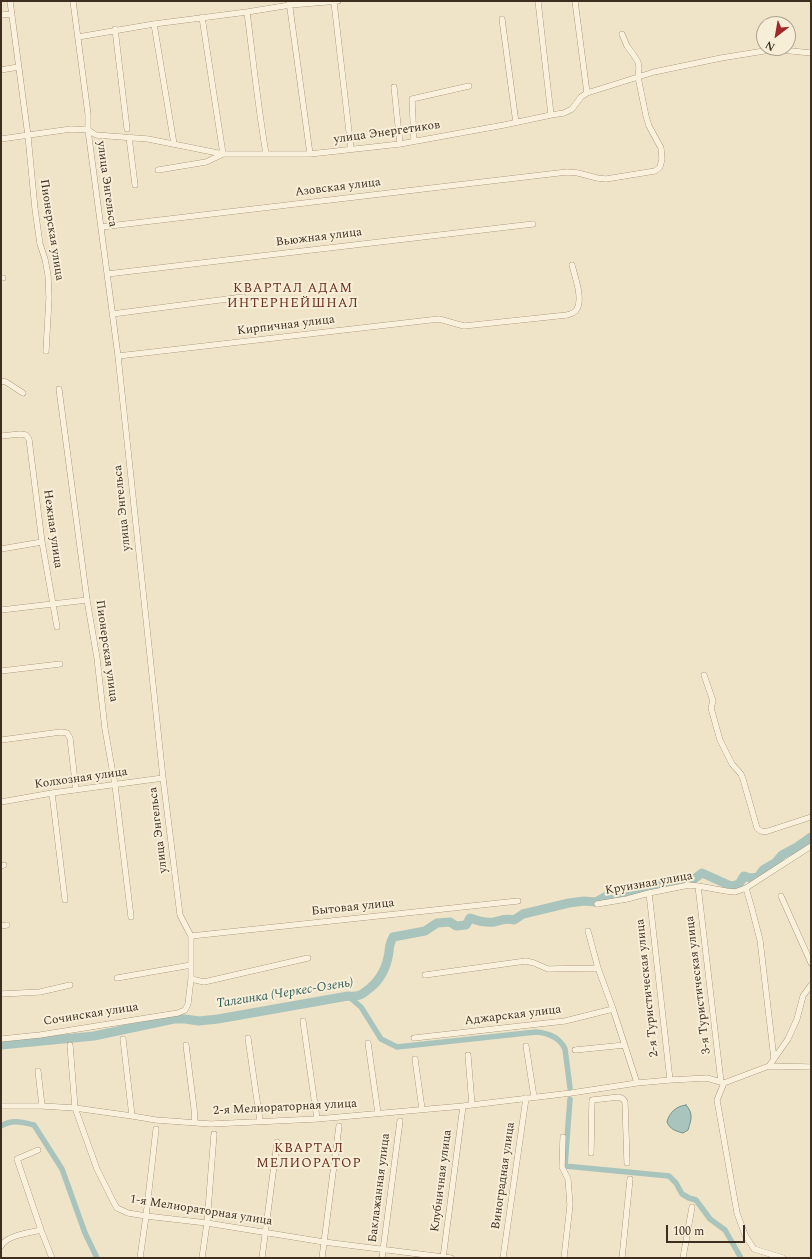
<!DOCTYPE html>
<meta charset="utf-8">
<style>
body{margin:0}
#map{position:relative;width:812px;height:1259px;overflow:hidden;background:#f0e4c8;font-family:Spectral,serif}
canvas{display:block}
.frame{position:absolute;inset:0;border:2px solid #3d2e20;pointer-events:none}
.north{position:absolute;left:756px;top:16px;width:40px;height:40px;box-sizing:border-box;background:#f7eed8;border:1px solid #ada18e;border-radius:50%;rotate:211deg;font-size:11px;font-weight:700;line-height:16px;text-align:center;color:#3d2e20}
.north::after{content:'';display:block;margin:auto;width:14px;height:18px;background:#9e2a2b;clip-path:polygon(50% 0,100% 100%,50% 72%,0 100%)}
.scale{position:absolute;left:666px;top:1225px;width:79px;height:18px;box-sizing:border-box;border:2px solid #3d2e20;border-top:0;padding-left:5px;font-size:12px;line-height:14px;white-space:nowrap;color:#3d2e20;-webkit-text-stroke:3px #f7eed8;paint-order:stroke}
</style>
<div id="map">
<canvas width="812" height="1259"></canvas>
<div class="frame"></div>
<div class="north">N</div>
<div class="scale">100 m</div>
</div>
<script>
const g = document.querySelector('canvas').getContext('2d');
g.lineJoin = 'round';
function fillPath(path, color) {
  g.fillStyle = color;
  g.fill(path, 'evenodd');
}
function strokePath(path, color, width, dash) {
  g.strokeStyle = color;
  g.lineWidth = width;
  g.lineCap = dash ? 'butt' : 'round';
  g.setLineDash(dash || []);
  g.stroke(path);
}
function write(font, color, halo, rows, align = 'center') {
  g.font = font + ' Spectral,serif';
  g.lineWidth = 4;
  g.setLineDash([]);
  g.textBaseline = 'middle';
  g.strokeStyle = halo;
  g.fillStyle = color;
  for (const [text, x, y, turn = 0] of rows) {
    g.save();
    g.translate(x, y);
    g.rotate((+turn || 0) * Math.PI / 180);
    g.textAlign = isNaN(turn) ? turn : align;
    if (halo) g.strokeText(text, 0, 0);
    g.fillText(text, 0, 0);
    g.restore();
  }
}
const water = new Path2D(`
 M686 1105C694 1114 691 1120 688 1130L683 1133C675 1131 670 1129 667 1122 669 1113 676 1106 686 1105Z`);
fillPath(water, '#a9c4bc');
strokePath(water, '#6f938a', 1);
strokePath(new Path2D(`
 M348 996 361 1007 381 1039 397 1047 536 1032C548 1033 560 1038 565 1049L570 1088
 M570 1099 565 1166 669 1176 676 1183 682 1194 689 1198 696 1200 710 1219 725 1230 741 1258
 M1 1126C12 1119 22 1122 34 1125L62 1169 85 1233 97 1258`), '#a9c4bc', 5.5);
strokePath(new Path2D(`
 M1 1045 94 1036 174 1019H185L199 1021 218 1019 348 996C360 997 361 995 370 988 381 979 387 966 389 952 389 946 390 943 393 937L425 931 437 923 450 922 456 926 466 925 470 918C478 921 486 923 494 922 503 920 505 918 514 920L523 914 569 903 584 901 596 902 606 896H625L634 892 643 891 654 885 684 878 694 879 702 873 731 886 739 884 744 876 750 878 758 877 763 870 775 863 782 855 797 847 811 837`), '#a9c4bc', 9);
const minor = new Path2D(`
 M10 1 28 136 35 209 40 244 45 259 48 275 49 298 46 351
 M289 1 310 154
 M538 1 551 115
 M575 1 587 93
 M334 2 351 149
 M247 12C253 59 258 107 266 154
 M1 15 12 14
 M502 19 516 123
 M154 24 174 144
 M115 29 127 129
 M78 37 154 24 247 12 290 5 338 1
 M1 70 18 67
 M394 87 400 144
 M129 137 135 185
 M1 139 71 129 88 130 96 135 148 139 223 154H310L400 144 504 125 551 115 564 113 572 109 581 97 587 93 654 72 721 58 764 51 782 50 811 53
 M414 141 412 99 469 86
 M158 170 206 162 223 154 202 17
 M101 227 567 172 578 173 597 178 606 179 655 171 660 167 662 159 661 148 649 126 646 116 638 77 639 68 638 62 633 54 627 46 622 34
 M107 274 533 224
 M1 278H3
 M112 314 243 297
 M118 356 439 319 464 326 567 315C571 314 575 313 577 309 583 298 575 277 572 265
 M1 381 6 382 23 393
 M59 389 87 600 97 658 105 729 115 785 131 917
 M1 436 20 434 26 435 29 439 42 542 57 627
 M1 549 42 542
 M1 610 87 600
 M1 671 60 664
 M704 675 713 701 711 708 720 740 732 764 741 774 743 779 757 828C761 832 763 832 768 831L811 817
 M1 740 61 732 67 733 70 738 76 790
 M52 793 65 900
 M1 802 52 793 163 778
 M1 866 4 865
 M698 886 721 1082
 M746 888 752 909 760 940 774 1059
 M649 893 670 1080
 M781 896 811 963
 M597 904 627 899 649 893 689 885 698 886 726 891 735 892 746 888 811 846
 M1 926 7 925
 M588 931 598 968 613 1009 637 1083
 M191 936 518 901
 M425 975 526 961 534 963 548 969 598 968
 M117 978 191 965
 M191 979 204 982 308 958
 M1 994 40 992 70 985
 M303 1021 317 1119
 M248 1038 260 1121
 M414 1038 565 1021 613 1009
 M1 1039 40 1035 178 1013 185 1010 188 1004 191 979V936L180 915 163 778 118 356 88 130V114L73 1
 M123 1039 132 1116
 M368 1043 378 1113
 M70 1045 75 1108 97 1169 114 1203 117 1208 128 1213 146 1216 207 1223 324 1242 451 1258
 M186 1045 194 1108 195 1123
 M526 1046 534 1097
 M575 1050 625 1045
 M468 1055 472 1105
 M415 1059 422 1109
 M769 1066 811 1067
 M38 1071 42 1106
 M724 1083 717 1100 737 1213 745 1235 754 1249 783 1258
 M1 1106H42L75 1108 132 1116 156 1120 211 1124 317 1119 463 1106 571 1093 637 1083 670 1080 707 1078 724 1083 769 1066 788 1039 797 1019 803 996 811 985
 M563 1137 562 1167 568 1179 570 1205 564 1258
 M38 1150 17 1159 41 1230 52 1258
 M591 1153 592 1100 619 1097 623 1099 625 1102 627 1163
 M1 1246C7 1235 29 1233 41 1230
 M140 1258 146 1216 156 1129
 M202 1258 207 1223 214 1134
 M262 1258 277 1142
 M322 1258 339 1126
 M382 1258 400 1121
 M443 1258 463 1106
 M503 1258 526 1098
 M622 1258 630 1179
 M683 1258 692 1207`);
strokePath(minor, '#8d765c', 6);
strokePath(minor, '#faf1dc', 5.5);
write('12px', '#3d2e20', '#f7eed8', [
 ["улица Энергетиков",387,133,-8],
 ["улица Энгельса",106,184,82],
 ["Азовская улица",338,188,-7],
 ["Пионерская улица",51,230,81],
 ["Вьюжная улица",319,238,-7],
 ["Кирпичная улица",286,326,-7],
 ["улица Энгельса",123,508,-96],
 ["Нежная улица",52,529,82],
 ["Пионерская улица",106,651,82],
 ["Колхозная улица",81,779,-8],
 ["улица Энгельса",159,830,-97],
 ["Круизная улица",649,884,-10],
 ["Бытовая улица",353,908,-6],
 ["3-я Туристическая улица",699,985,-97],
 ["2-я Туристическая улица",648,988,-96],
 ["Сочинская улица",91,1015,-9],
 ["Аджарская улица",513,1016,-7],
 ["2-я Мелиораторная улица",285,1108,-3],
 ["Виноградная улица",504,1176,-82],
 ["Клубничная улица",442,1181,-83],
 ["Баклажанная улица",380,1188,-83],
 ["1-я Мелиораторная улица",201,1211,9]
]);
g.letterSpacing = '1px';
write('13px', '#6b2e1e', '#f7eed8', [
 ["КВАРТАЛ АДАМ",293,289],
 ["ИНТЕРНЕЙШНАЛ",293,304],
 ["КВАРТАЛ",309,1149],
 ["МЕЛИОРАТОР",309,1164]
]);
g.letterSpacing = '0px';
write('italic 13px', '#2f5d5a', '#f7eed8', [
 ["Талгинка (Черкес-Озень)",285,994,-9]
]);
</script>
